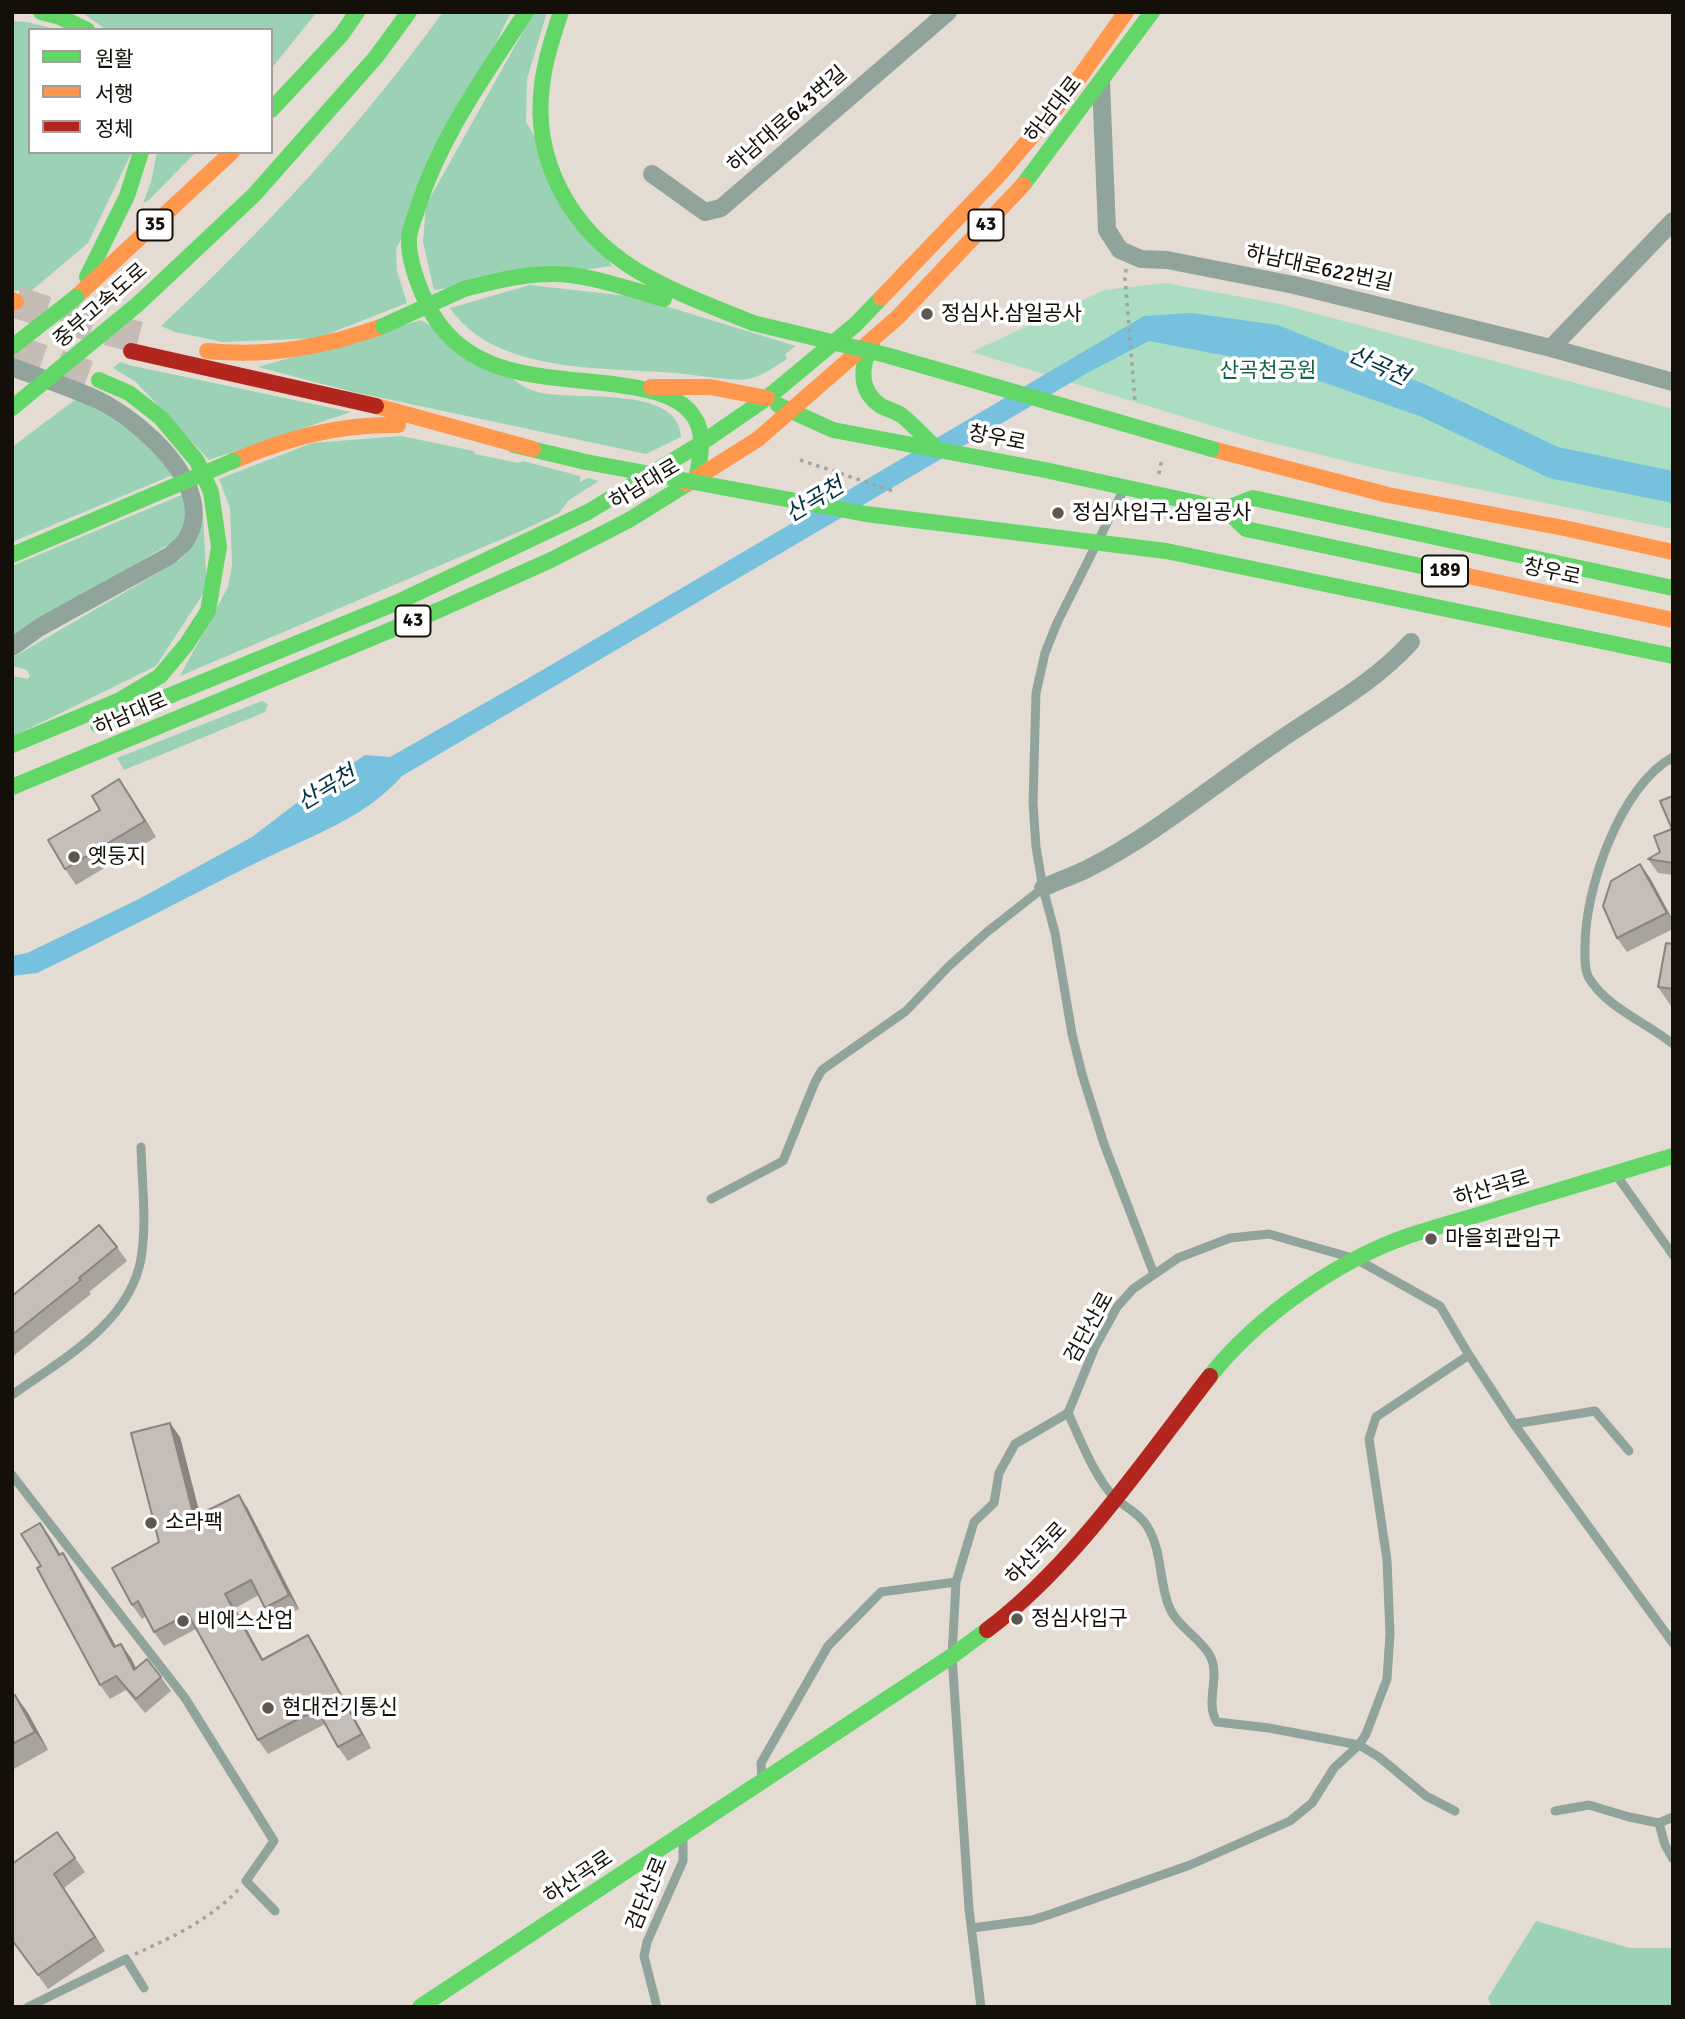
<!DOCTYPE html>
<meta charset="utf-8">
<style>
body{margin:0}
#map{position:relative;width:1685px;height:2019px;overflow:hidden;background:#e4dcd3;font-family:Signika,"Noto Sans KR",sans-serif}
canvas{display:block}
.frame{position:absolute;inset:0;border:14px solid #140f09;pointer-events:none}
.legend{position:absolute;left:28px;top:28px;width:245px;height:126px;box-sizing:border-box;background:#fff;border:2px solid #a19f9d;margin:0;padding:9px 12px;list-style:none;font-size:21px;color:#140f09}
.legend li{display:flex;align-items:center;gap:14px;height:35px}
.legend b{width:35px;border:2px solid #a19f9d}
</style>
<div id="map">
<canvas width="1685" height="2019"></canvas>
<div class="frame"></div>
<ul class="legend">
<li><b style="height:9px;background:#63d668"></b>원활</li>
<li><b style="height:9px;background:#ff974d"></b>서행</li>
<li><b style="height:9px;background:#b3261e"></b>정체</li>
</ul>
</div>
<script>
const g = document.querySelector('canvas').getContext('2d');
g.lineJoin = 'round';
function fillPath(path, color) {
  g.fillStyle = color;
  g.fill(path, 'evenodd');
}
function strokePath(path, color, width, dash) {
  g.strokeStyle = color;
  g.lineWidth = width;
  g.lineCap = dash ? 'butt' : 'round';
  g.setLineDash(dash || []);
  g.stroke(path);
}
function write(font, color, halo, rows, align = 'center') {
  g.font = font + ' Signika,"Noto Sans KR",sans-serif';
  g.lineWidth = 7;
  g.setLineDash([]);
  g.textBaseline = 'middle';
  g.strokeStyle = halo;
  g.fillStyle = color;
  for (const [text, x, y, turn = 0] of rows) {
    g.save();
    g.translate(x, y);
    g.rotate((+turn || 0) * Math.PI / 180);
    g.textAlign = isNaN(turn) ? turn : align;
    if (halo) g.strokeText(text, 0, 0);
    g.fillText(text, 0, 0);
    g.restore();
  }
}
fillPath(new Path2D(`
 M1165 283 1280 304 1673 409V529L1379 469 1252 438 972 352 1104 290Z`), '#aaddc1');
fillPath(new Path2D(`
 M81 12H317L271 69V30H107Z
 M443 12H511L396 249 397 271 407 303 318 338 223 342 175 332 161 326C264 230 360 127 443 12Z
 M534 12H547L527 79 526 122 612 266 434 290 423 242 426 205Z
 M12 21 27 22 59 30H30V152H132L88 243 30 292 12 290Z
 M157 152H196L149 200 143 203 151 182Z
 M530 285 636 297 796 346 785 354 787 359C776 366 762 376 749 379 733 382 692 374 674 373 602 367 495 374 450 308Z
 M421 320C448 337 475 354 502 371 512 378 523 388 534 391 568 403 679 382 681 437L646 454 349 391 258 367Z
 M120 362 129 365 351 412 209 460 136 382 113 368Z
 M76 399C112 415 150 443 173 475L12 542V447Z
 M401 436 474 451 475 454 518 463 523 461 580 476V482L588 478 599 481 569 500 559 513 521 531 180 676 228 587 232 566 230 508 219 479 312 443Z
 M186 493 185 525 176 540 12 638V566Z
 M203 516 207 588 156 666 12 737V676L28 679 30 676 27 670 12 666V658L180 560 198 538Z
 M262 701 268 704 265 712 124 770 117 758Z
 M1536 1921 1630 1948H1673V2007H1492L1488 1998Z`), '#9bd2b6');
fillPath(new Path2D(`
 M1191 313 1278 325 1429 386 1558 447 1673 471V503L1549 478 1422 417 1274 365 1149 341 1089 372 402 776C366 817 314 835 266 858 189 896 114 936 37 973L12 976V956L27 953 139 899 252 837 311 792 365 755 390 757 534 675 1144 316Z`), '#76c1de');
strokePath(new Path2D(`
 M16 302 64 318 145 339
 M12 350 99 380`), '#c5bdb5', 32, [32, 16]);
strokePath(new Path2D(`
 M1126 269 1125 278 1135 401
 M800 460 896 492
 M1159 474 1162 458
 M135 1954C173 1937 209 1920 238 1890`), '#9ea59d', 3.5, [3.5, 5]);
strokePath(new Path2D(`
 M1123 491 1057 623 1045 653 1036 693 1033 803 1036 847 1043 888 1055 933 1072 1034 1082 1074 1104 1144 1154 1274
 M1673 757C1620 786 1585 889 1585 946 1585 955 1584 970 1589 978 1607 1008 1646 1022 1673 1044
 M1617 1176 1673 1255
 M711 1199 783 1161 815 1082 822 1070 906 1011 949 966 987 932 1043 888
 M12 1395C61 1360 129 1324 141 1259 147 1223 142 1184 141 1147
 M1068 1413C1080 1439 1095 1478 1115 1498 1126 1508 1139 1513 1147 1526 1162 1550 1159 1579 1168 1604 1175 1625 1198 1636 1209 1654 1222 1675 1204 1702 1217 1722L1269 1728 1359 1745 1379 1757 1426 1796 1455 1811
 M1514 1424 1595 1411 1629 1451
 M12 1475 185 1698 274 1841 246 1881 275 1911
 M956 1582 952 1656 969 1909 981 2007
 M762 1780 761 1763 828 1646 881 1592 956 1582 974 1522 994 1503 999 1473 1015 1444 1068 1413 1095 1347 1117 1307 1133 1289 1178 1258 1230 1238 1269 1234 1356 1259 1440 1306 1469 1355 1514 1424 1673 1643
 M1555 1811 1589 1805 1629 1817 1659 1823 1673 1817
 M1659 1823 1665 1845 1673 1859
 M972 1928 1032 1920 1048 1915 1190 1865 1290 1821 1312 1803 1334 1768 1359 1745 1366 1734 1387 1679 1390 1634 1387 1560 1369 1439 1376 1417 1469 1355
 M28 2007 126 1959 144 1988
 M657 2007 644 1956 647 1942 683 1861V1840`), '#91a49b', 9);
strokePath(new Path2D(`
 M1101 83 1107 230 1120 250 1141 259 1167 260 1294 285 1551 348 1673 382
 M652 174 705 212 721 208 948 12
 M1551 348 1673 221
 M12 367C40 378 71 387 98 400 139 420 219 487 186 540 183 545 175 550 171 555L40 627 12 647
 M1043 888C1057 881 1073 876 1087 869 1154 835 1212 786 1274 744 1322 710 1371 686 1411 642`), '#91a49b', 18);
strokePath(new Path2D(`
 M41 12 60 17 87 30
 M526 12C486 74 441 135 418 207 415 217 410 227 409 238 408 259 418 285 427 304 471 395 576 370 655 392 669 396 685 403 694 417 706 434 700 460 696 479
 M561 12C553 36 545 60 542 85 532 161 571 230 636 270 672 292 714 307 753 323
 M271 110 342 34 357 12
 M1023 185 1152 12
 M87 277 127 196 141 152
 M464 289C499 280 534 271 570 275 602 279 633 290 664 299
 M138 304 254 195 376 57 409 12
 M872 343C861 365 857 390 881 406 887 409 895 411 901 415 914 425 925 438 937 449
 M778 405 833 430 1045 470 1225 509 1246 529 1468 576
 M514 445 586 462
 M1225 509 1253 498 1673 588
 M1166 551 1673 656
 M12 555 141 500
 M98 725 398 602 588 512 700 444 767 398 856 324 881 298
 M12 745 118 701 160 676 186 645 208 611 219 547 211 492 197 461 161 418 129 393 99 380
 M12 787 439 610 551 560 629 520 687 484
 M1210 1376C1257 1317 1336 1261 1408 1236 1441 1225 1476 1216 1510 1205 1564 1189 1619 1172 1673 1156
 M420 2007 952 1656 987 1630`), '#63d668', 16);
strokePath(new Path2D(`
 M76 297 232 152
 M881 298 998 176 1067 95 1126 12
 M12 300 16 302
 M207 351C269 357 325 347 383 326
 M651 387H710L767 398
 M376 406 533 449
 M1212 449 1388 495 1564 528 1673 552
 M233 461C289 438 337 424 398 425
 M687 484 758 439 898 317 1023 185
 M1468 576 1673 620`), '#ff974d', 16);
strokePath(new Path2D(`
 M131 351 376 406
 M987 1630C1074 1565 1143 1462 1210 1376`), '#b3261e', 16);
strokePath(new Path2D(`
 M753 323 886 355 1212 449
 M383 326 464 289
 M12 347 76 297
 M12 408 138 304
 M586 462 866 514 1166 551
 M141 500 233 461`), '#63d668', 16);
fillPath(new Path2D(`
 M130 795 156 837 76 885 65 869Z
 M1673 796V875L1658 873 1648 859 1660 852 1672 829Z
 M1640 864 1650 878 1673 920V929L1627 952 1617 938Z
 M1673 944V1006H1671L1658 987Z
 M117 1247 127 1261 89 1292 91 1294 12 1357V1296Z
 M180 1437 200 1514 239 1495 248 1509 299 1609 274 1622 265 1608 259 1595 235 1608 263 1659 308 1635 317 1649 371 1748 348 1761 338 1747 325 1724 268 1754 258 1740 196 1629 164 1646 154 1632 146 1616 142 1619 132 1605 159 1542Z
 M50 1537 60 1555 72 1567 116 1646 131 1658 136 1669 161 1677 171 1691 145 1713 126 1690 110 1699 100 1685 41 1566Z
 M15 1695 28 1713 48 1750 12 1770V1696Z
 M57 1832 85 1872 64 1888 105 1951 48 1989 12 1940Z`), '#a9a39e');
fillPath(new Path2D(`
 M119 779 130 795 156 837 145 821Z
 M1640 864 1650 878 1673 921 1667 913Z
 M170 1423 180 1437 204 1531 194 1517Z
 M239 1495 248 1509 299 1609 289 1595Z
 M40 1523 50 1537 69 1569 59 1555Z
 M63 1553 72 1567 124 1661 114 1647Z
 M225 1594 235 1608 271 1674 262 1660Z
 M308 1635 317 1649 371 1748 362 1734Z
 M121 1644 131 1658 144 1684 134 1670Z
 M15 1695 28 1713 48 1750 35 1732Z
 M54 1874 64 1888 105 1951 95 1937Z`), '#8a8481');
const building = new Path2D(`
 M119 779 145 821 65 869 48 840 100 810 92 796Z
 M1673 796V863L1648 859 1660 852 1654 836 1672 829 1660 801Z
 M1640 864 1667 913 1617 938 1603 906 1611 881Z
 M1666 943 1673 944V989L1658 987Z
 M99 1225 117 1247 79 1278 81 1280 12 1335V1296Z
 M170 1423 194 1517 239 1495 289 1595 265 1608 251 1580 225 1594 262 1660 308 1635 362 1734 338 1747 317 1709 258 1740 188 1614 154 1632 138 1601 132 1605 112 1568 159 1542 131 1433Z
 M40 1523 59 1555 63 1553 114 1647 121 1644 134 1670 147 1659 161 1677 136 1699 116 1676 100 1685 37 1568 41 1566 21 1534Z
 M15 1695 35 1732 12 1744V1696Z
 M57 1832 75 1858 54 1874 95 1937 38 1975 12 1940V1864Z`);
fillPath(building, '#c5bdb8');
strokePath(building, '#8a8481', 2);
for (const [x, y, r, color] of [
 [927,314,7,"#5d5750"],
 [1058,513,7,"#5d5750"],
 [74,857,7,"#5d5750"],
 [1431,1239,7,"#5d5750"],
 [151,1523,7,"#5d5750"],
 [1017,1619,7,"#5d5750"],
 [183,1621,7,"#5d5750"],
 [268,1708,7,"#5d5750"]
]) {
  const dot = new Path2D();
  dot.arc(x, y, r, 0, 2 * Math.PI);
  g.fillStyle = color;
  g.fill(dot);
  strokePath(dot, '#fff', 2.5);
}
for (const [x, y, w] of [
 [155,225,35],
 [986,225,35],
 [1445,571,46],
 [413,621,35]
]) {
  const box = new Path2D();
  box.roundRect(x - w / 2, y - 15.5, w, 31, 5);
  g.fillStyle = '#fff';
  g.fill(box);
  strokePath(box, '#140f09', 2);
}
write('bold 19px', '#140f09', null, [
 ["35",155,225],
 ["43",986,225],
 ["189",1445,571],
 ["43",413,621]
]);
write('21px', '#140f09', '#fff', [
 ["하남대로",1054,110,-52],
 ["하남대로643번길",788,120,-41],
 ["하남대로622번길",1319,269,12],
 ["중부고속도로",101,306,-41],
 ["창우로",997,439,11],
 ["하남대로",645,485,-31],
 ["창우로",1552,573,12],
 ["하남대로",131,715,-23],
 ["하산곡로",1492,1189,-17],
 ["검단산로",1090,1328,-61],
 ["하산곡로",1037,1554,-46],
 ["하산곡로",579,1878,-34],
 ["검단산로",648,1894,-68]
]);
write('21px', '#140f09', '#fff', [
 ["정심사.삼일공사",941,314],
 ["정심사입구.삼일공사",1072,513],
 ["옛둥지",88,857],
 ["마을회관입구",1445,1239],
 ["소라팩",165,1523],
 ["정심사입구",1031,1619],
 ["비에스산업",197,1621],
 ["현대전기통신",282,1708]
], 'left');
write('21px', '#146549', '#fff', [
 ["산곡천공원",1268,371]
]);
write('italic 23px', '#003143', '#fff', [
 ["산곡천",1378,367,24],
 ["산곡천",815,501,-31],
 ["산곡천",327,789,-31]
]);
</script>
